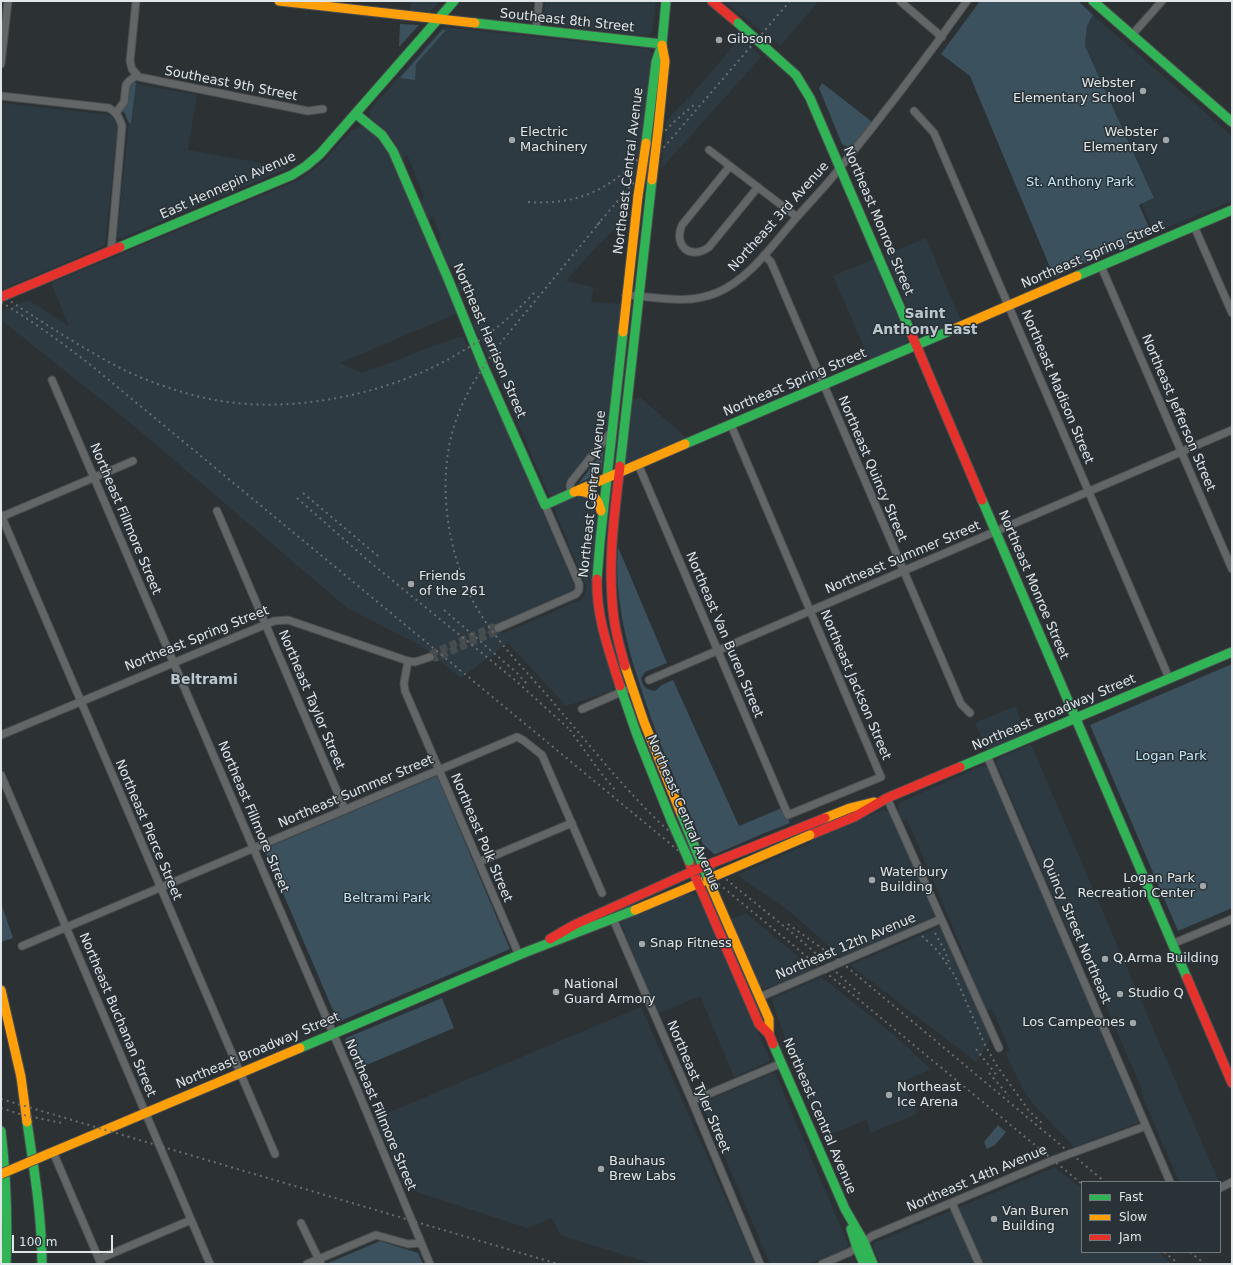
<!DOCTYPE html>
<style>
body{margin:0}
#map{position:relative;width:1233px;height:1265px;overflow:hidden;background:#2c3134;font-family:"DejaVu Sans",sans-serif}
canvas{display:block}
.frame{position:absolute;inset:0;border:2px solid #e0e5e8;pointer-events:none}
.legend{position:absolute;left:1081px;top:1181px;width:140px;height:72px;box-sizing:border-box;background:#293237;border:1px solid #727a7e;margin:0;padding:5px 7px;list-style:none;font-size:12px;color:#e0e5e8}
.legend li{display:flex;align-items:center;gap:8px;height:20px}
.legend b{width:20px;border:1px solid #727a7e}
.scale{position:absolute;left:12px;top:1235px;width:101px;height:18px;box-sizing:border-box;border:2px solid #e0e5e8;border-top:0;padding-left:5px;font-size:12px;line-height:14px;white-space:nowrap;color:#e0e5e8;-webkit-text-stroke:3px #293237;paint-order:stroke}
</style>
<div id="map">
<canvas width="1233" height="1265"></canvas>
<div class="frame"></div>
<ul class="legend">
<li><b style="height:5px;background:#30b455"></b>Fast</li>
<li><b style="height:5px;background:#ff9f0a"></b>Slow</li>
<li><b style="height:5px;background:#e5322d"></b>Jam</li>
</ul>
<div class="scale">100 m</div>
</div>
<script>
const g = document.querySelector('canvas').getContext('2d');
g.lineJoin = 'round';
function fillPath(path, color) {
  g.fillStyle = color;
  g.fill(path, 'evenodd');
}
function strokePath(path, color, width, dash) {
  g.strokeStyle = color;
  g.lineWidth = width;
  g.lineCap = dash ? 'butt' : 'round';
  g.setLineDash(dash || []);
  g.stroke(path);
}
function write(font, color, halo, rows, align = 'center') {
  g.font = font + ' "DejaVu Sans",sans-serif';
  g.lineWidth = 3;
  g.setLineDash([]);
  g.textBaseline = 'middle';
  g.strokeStyle = halo;
  g.fillStyle = color;
  for (const [text, x, y, turn = 0] of rows) {
    g.save();
    g.translate(x, y);
    g.rotate((+turn || 0) * Math.PI / 180);
    g.textAlign = isNaN(turn) ? turn : align;
    if (halo) g.strokeText(text, 0, 0);
    g.fillText(text, 0, 0);
    g.restore();
  }
}
fillPath(new Path2D(`
 M411 1H440L430 12 410 10Z
 M545 1H656L652 33 648 36 547 24 544 23 543 20Z
 M724 1H819L780 46Z
 M1093 15 1232 136V201L1154 233 1142 204 1154 198 1085 46 1087 26Z
 M443 27 648 49 652 54 640 150 628 215 590 254 566 281 594 287 591 302 621 304 610 427 566 482 564 491 553 495H549L492 363 473 325 476 317 464 289 460 294 458 289 457 284 460 281 455 268 449 266 439 243 441 236 432 216 430 221H428L420 204 424 196 407 155 403 160 393 140 370 117 369 111Z
 M741 37 761 57 661 169 667 120 694 92Z
 M134 81 141 85 197 95 188 150 288 168 122 238H118L117 235 129 123 124 112 122 110Z
 M1 103 110 115 116 121 118 125 105 244 102 247 1 290Z
 M361 126 368 128 383 142 458 313 340 363 362 373 458 337H463L483 374 575 587 573 590 495 625 502 634 582 599 585 594 586 586 555 511 557 505 582 495H588L598 508 594 568 615 686 612 691 566 706 508 643 461 678 421 646 347 608 134 426 1 320V311L28 300 69 326 51 283 301 179 312 171 326 159 352 130Z
 M926 238 961 321 925 336 919 334 885 255Z
 M874 259 907 340 906 345 870 361 833 276Z
 M641 398 687 438 641 458 631 464 626 463 625 458 631 399Z
 M1015 706 1027 733 987 750 975 723Z
 M1031 744 1197 1131 1219 1182H1179L1141 1093 1142 1090 1077 938 1072 940 996 763 997 760 999 758Z
 M981 766H985L988 768 1139 1121 1138 1123 1074 1147 1035 1106 1024 1091 1005 1053 1010 1050 992 1009 987 1011 965 964 968 963 907 819 901 821 900 818 898 807 899 803Z
 M885 810 891 814 934 915 933 917 841 957 789 911 737 875 812 842V840L880 811Z
 M685 894H692L698 897 770 1059 767 1063 734 1077 700 996 658 1014 621 924 625 919Z
 M746 913 813 969 765 989 760 986 731 919Z
 M939 927 943 930 991 1039 976 1062 850 965Z
 M822 977 893 1034 931 1069 904 1081 917 1114 871 1133 866 1120 824 1137 798 1074 771 999Z
 M641 1007 755 1264H653L560 1235 552 1218 527 1228 405 1188 375 1118Z
 M772 1073 776 1075 848 1244 847 1248 809 1264H770L705 1111H702L700 1107 702 1103Z
 M1055 1167 1082 1189V1252H1158L1172 1264H880L873 1247 875 1242 886 1238Z`), '#2d3a41');
fillPath(new Path2D(`
 M980 1H1078L1093 15 1087 26 1085 46 1154 198 1139 205 1152 234 1054 277 970 76 941 54Z
 M400 24 419 25 399 47Z
 M442 30H446L416 64 415 80 400 78Z
 M134 81 136 83 131 123H129L124 112 122 110 129 86Z
 M822 83 871 121V124L851 149 842 144 819 88Z
 M604 450 601 471 598 474 579 483Z
 M618 547 667 663 645 672 641 678C643 688 646 689 655 691L662 685 673 680 739 826 784 807 790 823 762 834 716 854H714L703 844C680 791 656 738 639 682 625 640 614 592 618 547Z
 M1232 664V908L1178 931 1090 725Z
 M437 776 510 949 338 1022 264 849Z
 M1 903 13 938 1 942Z
 M442 998 454 1028 357 1069 345 1041 346 1038Z
 M998 1125 1006 1132 995 1145 987 1149 984 1142Z
 M380 1241 418 1253 423 1264H326Z`), '#3b515d');
strokePath(new Path2D(`
 M492 627 498 628 493 633 436 658 430 657 433 653Z`), '#474c4f', 7, [7, 3.5]);
const street = new Path2D(`
 M136 1 130 61 132 69 139 77 308 111 323 109
 M900 1 942 37
 M536 30 539 1
 M1132 35 1162 1
 M1 64 8 1
 M1 96 109 108C117 113 119 117 122 126L111 251
 M914 111 934 133 1169 678
 M116 113 124 102 126 85 129 81 137 75
 M709 150 797 217
 M730 166 682 225C673 245 690 261 709 247L758 187
 M1194 226 1232 313
 M764 255 771 262 961 704 970 713
 M1101 266 1232 569
 M626 295C656 297 687 305 716 293 750 279 773 244 797 217 809 203 823 189 835 174 881 118 925 60 967 1
 M52 380 357 1089 430 1264
 M638 464 788 815 881 777 731 425
 M571 493 570 486 571 482 611 432
 M217 511 345 810
 M1 515 275 1154
 M1 517 133 461
 M498 628 576 594 579 590V584L545 505
 M408 661 404 683 405 691 519 955
 M649 680 1232 430
 M582 709 626 690
 M1 735 274 621 288 620 408 661 415 662 430 657
 M987 756 1170 1182
 M1 775 210 1264
 M887 798 999 1048
 M479 862 572 823
 M613 919 692 1101 760 1264
 M1172 944 1232 919
 M22 946 517 737 523 740 542 755 602 893
 M760 997 941 919
 M692 1101 782 1063
 M53 1152 101 1264
 M1220 1188 1232 1182
 M952 1203 979 1264
 M301 1223 321 1264
 M99 1259 191 1220
 M307 1264 376 1235 408 1244 421 1243
 M822 1264 850 1252 872 1236 1053 1160 1146 1126`);
const fast = new Path2D(`
 M1093 1 1232 122
 M475 23 662 44
 M767 49 796 75 810 98 911 333
 M356 114 382 135 393 151 449 281 483 365 545 505 574 492
 M646 143 656 62 662 44 666 1
 M120 247 292 175 306 166 320 154 454 1
 M1077 276 1232 210
 M685 444 954 329
 M620 466 652 180
 M982 500 1187 978
 M597 579 600 542 623 332
 M620 686 637 735 671 820
 M960 767 1232 652
 M773 1044 845 1209 864 1242 873 1264
 M300 1048 526 952 635 910
 M27 1122C34 1169 42 1217 42 1264
 M1 1131C6 1175 8 1219 6 1264
 M851 1229 857 1248 864 1264`);
const slow = new Path2D(`
 M279 1 475 23
 M658 130 665 61 662 45
 M954 329 1077 276
 M623 332 638 196
 M577 491C591 492 598 497 601 511
 M574 492 685 444
 M625 666 644 722 682 816
 M825 818 850 808 874 802
 M708 879 769 1019V1034
 M635 910 704 881
 M1 990 21 1077 27 1122
 M48 1154 300 1048`);
const jam = new Path2D(`
 M712 1 738 23
 M1 297 120 247
 M911 333 982 500
 M620 466C614 517 607 567 614 619 616 635 621 651 625 666
 M597 579C596 616 609 651 620 686
 M810 835 854 817 887 798 960 767
 M689 862 759 1024 769 1034 773 1044
 M715 862 825 818
 M550 939 574 925 693 871
 M1187 978 1232 1083`);
strokePath(street, '#4a4e50', 9);
strokePath(fast, '#4a4e50', 11);
strokePath(slow, '#4a4e50', 11);
strokePath(jam, '#4a4e50', 11);
strokePath(street, '#636666', 7);
strokePath(fast, '#30b455', 9);
strokePath(slow, '#ff9f0a', 9);
strokePath(jam, '#e5322d', 9);
strokePath(new Path2D(`
 M528 202C572 205 605 193 636 161 646 151 655 140 666 130 675 120 686 112 696 103
 M600 222C577 250 554 278 531 306 500 343 469 379 454 426 438 478 446 542 468 591 487 633 522 666 552 701 587 742 621 785 660 823 677 839 696 853 713 868 743 894 775 918 805 944 824 960 841 977 860 994
 M597 225 790 1
 M1 295C39 320 80 347 120 368 138 377 159 385 179 391 219 404 260 407 302 403 390 394 473 359 534 293
 M1 302C35 323 67 346 98 371L1082 1184
 M303 493 378 556
 M297 498 371 563 515 680 568 728
 M444 610 517 673 528 685
 M570 730 600 772 616 791
 M788 924 841 962 1105 1182
 M935 933 944 949 949 962
 M922 936 938 951 955 976 984 1043 997 1066 1029 1111 1042 1123
 M976 1049 998 1077
 M989 1073 1009 1096
 M1 1099 558 1264
 M1 1108 23 1115 62 1123
 M1164 1252 1179 1264
 M1190 1252 1205 1264`), '#6a6d70', 2, [2, 4]);
const fastBridge = new Path2D(`
 M738 23 767 49
 M682 816 708 879
 M671 820 689 861`);
const slowBridge = new Path2D(`
 M652 180 658 130
 M638 196 646 143
 M708 879 810 835
 M1 1174 48 1154`);
const jamBridge = new Path2D(`
 M693 871 715 862`);
strokePath(fastBridge, '#4a4e50', 11, []);
strokePath(slowBridge, '#4a4e50', 11, []);
strokePath(jamBridge, '#4a4e50', 11, []);
strokePath(fastBridge, '#30b455', 9);
strokePath(slowBridge, '#ff9f0a', 9);
strokePath(jamBridge, '#e5322d', 9);
for (const [x, y, r, color] of [
 [719,40,4,"#a1a6a9"],
 [1143,91,4,"#a1a6a9"],
 [512,140,4,"#a1a6a9"],
 [1166,140,4,"#a1a6a9"],
 [411,584,4,"#a1a6a9"],
 [872,880,4,"#a1a6a9"],
 [1203,886,4,"#a1a6a9"],
 [642,944,4,"#a1a6a9"],
 [1105,959,4,"#a1a6a9"],
 [556,992,4,"#a1a6a9"],
 [1120,994,4,"#a1a6a9"],
 [1133,1023,4,"#a1a6a9"],
 [889,1095,4,"#a1a6a9"],
 [601,1169,4,"#a1a6a9"],
 [994,1219,4,"#a1a6a9"]
]) {
  const dot = new Path2D();
  dot.arc(x, y, r, 0, 2 * Math.PI);
  g.fillStyle = color;
  g.fill(dot);
  strokePath(dot, '#293237', 1.5);
}
write('13px', '#e0e5e8', '#293237', [
 ["Southeast 8th Street",567,21,6],
 ["Southeast 9th Street",231,84,11],
 ["Northeast Central Avenue",629,171,-83],
 ["East Hennepin Avenue",228,186,-24],
 ["Northeast 3rd Avenue",779,217,-48],
 ["Northeast Monroe Street",878,221,67],
 ["Northeast Spring Street",1093,255,-23],
 ["Northeast Harrison Street",489,341,67],
 ["Northeast Spring Street",795,383,-23],
 ["Northeast Madison Street",1057,387,67],
 ["Northeast Jefferson Street",1178,413,67],
 ["Northeast Quincy Street",872,469,67],
 ["Northeast Central Avenue",593,494,-84],
 ["Northeast Fillmore Street",125,519,67],
 ["Northeast Summer Street",903,558,-23],
 ["Northeast Monroe Street",1033,585,67],
 ["Northeast Van Buren Street",724,635,67],
 ["Northeast Spring Street",197,639,-22],
 ["Northeast Jackson Street",855,685,67],
 ["Northeast Taylor Street",311,700,67],
 ["Northeast Broadway Street",1054,713,-23],
 ["Northeast Summer Street",356,792,-23],
 ["Northeast Central Avenue",683,813,67],
 ["Northeast Fillmore Street",253,817,67],
 ["Northeast Pierce Street",148,830,67],
 ["Northeast Polk Street",481,838,67],
 ["Quincy Street Northeast",1076,931,67],
 ["Northeast 12th Avenue",846,947,-23],
 ["Northeast Buchanan Street",117,1015,67],
 ["Northeast Broadway Street",258,1051,-23],
 ["Northeast Tyler Street",698,1087,67],
 ["Northeast Fillmore Street",380,1115,67],
 ["Northeast Central Avenue",819,1116,67],
 ["Northeast 14th Avenue",977,1179,-23]
]);
write('13px', '#e0e5e8', '#293237', [
 ["Gibson",727,40],
 ["Webster",1135,84,"right"],
 ["Elementary School",1135,99,"right"],
 ["Electric",520,133],
 ["Machinery",520,148],
 ["Webster",1158,133,"right"],
 ["Elementary",1158,148,"right"],
 ["Friends",419,577],
 ["of the 261",419,592],
 ["Waterbury",880,873],
 ["Building",880,888],
 ["Logan Park",1195,879,"right"],
 ["Recreation Center",1195,894,"right"],
 ["Snap Fitness",650,944],
 ["Q.Arma Building",1113,959],
 ["National",564,985],
 ["Guard Armory",564,1000],
 ["Studio Q",1128,994],
 ["Los Campeones",1125,1023,"right"],
 ["Northeast",897,1088],
 ["Ice Arena",897,1103],
 ["Bauhaus",609,1162],
 ["Brew Labs",609,1177],
 ["Van Buren",1002,1212],
 ["Building",1002,1227]
], 'left');
write('13px', '#c2e6f8', '#293237', [
 ["St. Anthony Park",1080,183],
 ["Logan Park",1171,757],
 ["Beltrami Park",387,899]
]);
write('bold 14px', '#bbc7cc', '#293237', [
 ["Saint",925,314],
 ["Anthony East",925,330],
 ["Beltrami",204,680]
]);
</script>
